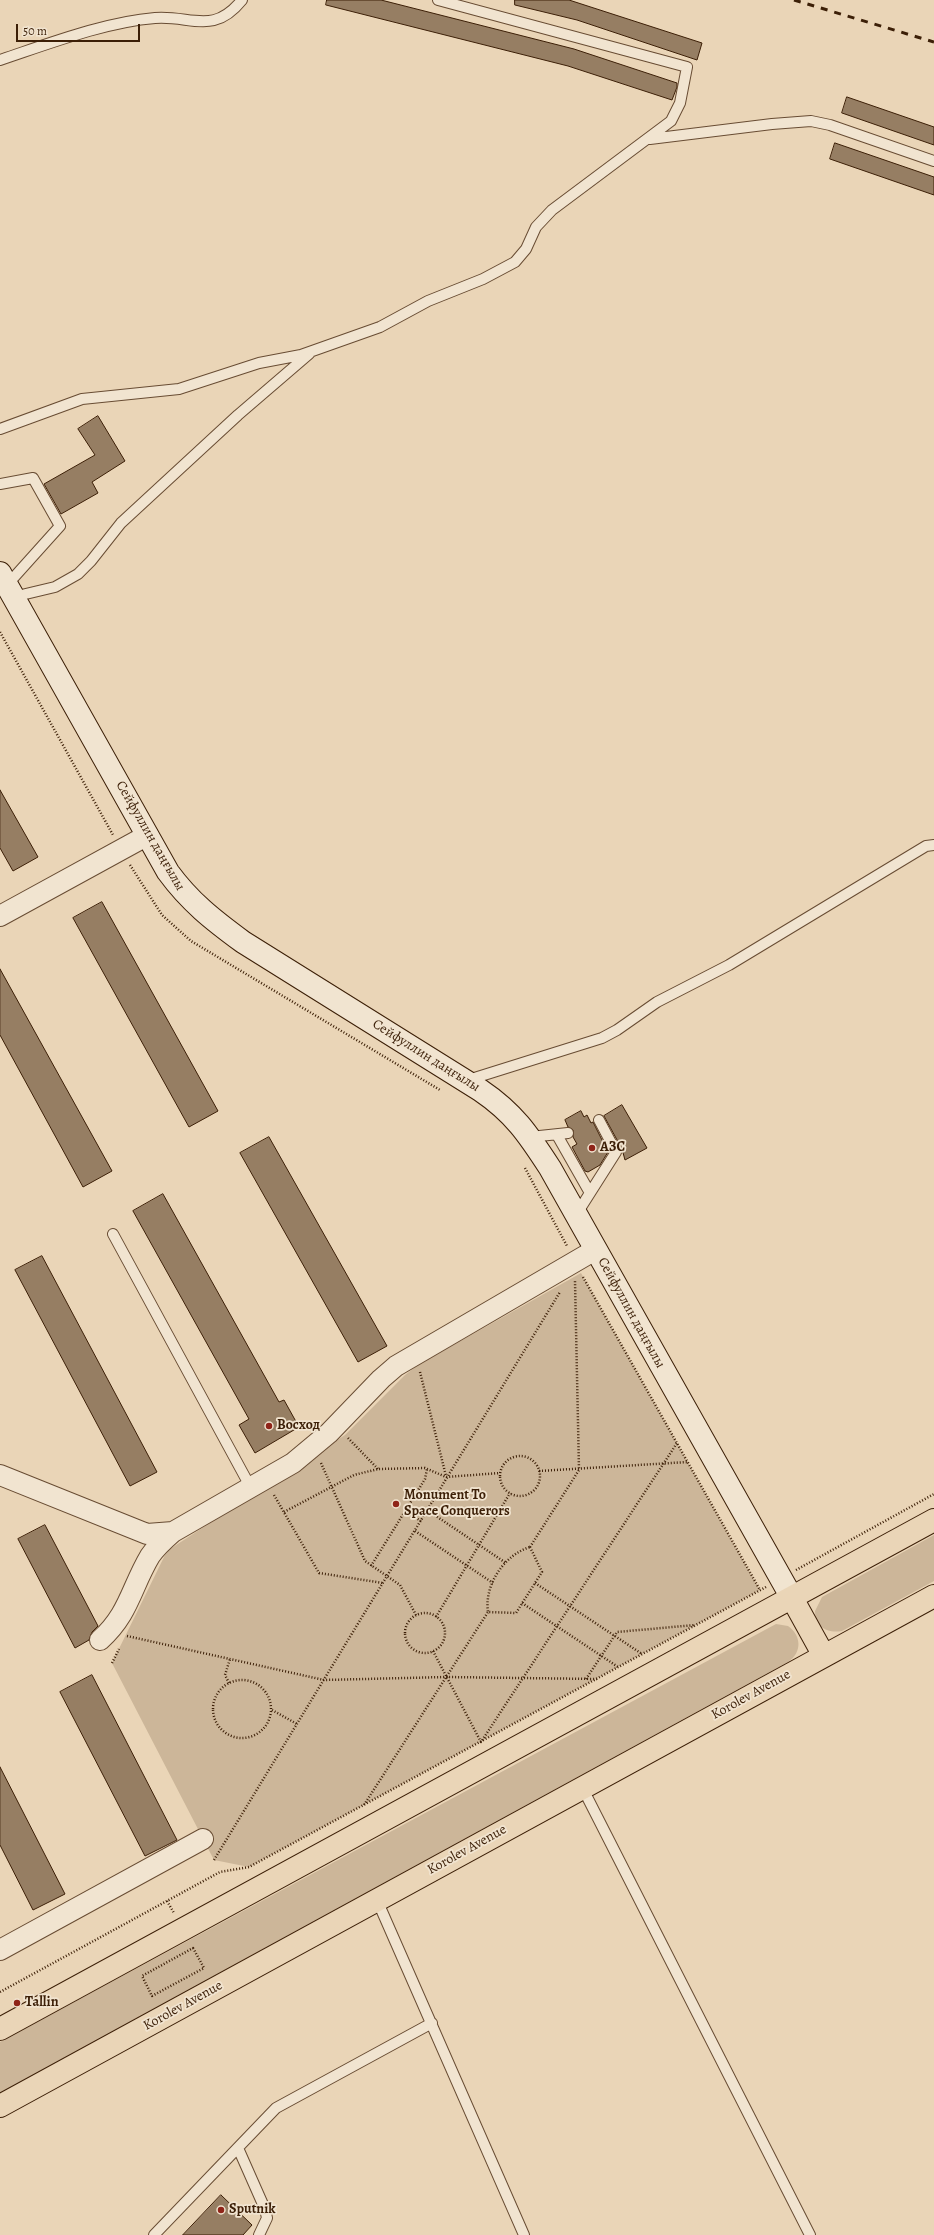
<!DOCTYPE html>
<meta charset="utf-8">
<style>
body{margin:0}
#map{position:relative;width:934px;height:2235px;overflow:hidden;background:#ead5b7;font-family:Alegreya,serif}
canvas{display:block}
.scale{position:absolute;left:16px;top:24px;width:124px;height:18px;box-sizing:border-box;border:2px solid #3c1f07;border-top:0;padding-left:5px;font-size:12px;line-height:14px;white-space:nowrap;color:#3c1f07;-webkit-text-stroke:3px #f1e4d0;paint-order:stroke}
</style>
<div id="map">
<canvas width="934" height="2235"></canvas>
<div class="scale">50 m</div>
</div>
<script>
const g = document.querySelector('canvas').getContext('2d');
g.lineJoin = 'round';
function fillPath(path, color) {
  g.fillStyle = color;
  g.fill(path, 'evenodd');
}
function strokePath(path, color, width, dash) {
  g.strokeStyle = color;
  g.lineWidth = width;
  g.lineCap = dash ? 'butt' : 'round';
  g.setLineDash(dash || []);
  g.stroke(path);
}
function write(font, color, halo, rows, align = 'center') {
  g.font = font + ' Alegreya,serif';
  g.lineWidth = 3.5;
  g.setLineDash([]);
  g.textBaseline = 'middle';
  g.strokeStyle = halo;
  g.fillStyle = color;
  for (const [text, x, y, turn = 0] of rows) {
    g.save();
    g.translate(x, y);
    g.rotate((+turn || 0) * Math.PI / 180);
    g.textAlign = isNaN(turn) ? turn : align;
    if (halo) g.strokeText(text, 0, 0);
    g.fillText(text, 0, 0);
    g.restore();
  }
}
fillPath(new Path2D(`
 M581 1273 760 1590 249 1867 214 1860 112 1663 165 1555 170 1549 345 1435 405 1375 418 1365Z
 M934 1535V1581L842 1631C827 1634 815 1626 815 1611L822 1597Z
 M776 1624 788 1626C801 1635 803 1652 788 1662L0 2093V2042Z`), '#ccb699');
const building = new Path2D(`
 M327 0H381L574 49 677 83V87L672 100 568 66 326 5Z
 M515 0H569L702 43 697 60 577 20 515 5Z
 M847 97 934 127V145L842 113Z
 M835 143 934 177V195L830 159Z
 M98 416 125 461 92 482 98 493 61 514 44 484 95 455 78 429Z
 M0 790 38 857 13 871 0 848Z
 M102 902 218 1111 189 1127 73 918Z
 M0 969 112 1171 83 1187 0 1035Z
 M622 1105 647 1148 625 1160 622 1149 604 1116Z
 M581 1111 584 1117 587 1115 591 1123 593 1122 608 1152 600 1165 588 1172 585 1171 572 1147 577 1144 573 1137V1130L568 1127 565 1120Z
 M269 1137 387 1346 358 1362 240 1153Z
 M163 1194 279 1402 284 1400 299 1427 255 1453 239 1425 249 1419 133 1211Z
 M42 1256 157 1472 130 1486 15 1270Z
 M45 1525 98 1626 92 1632 89 1640 75 1648 18 1539Z
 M92 1675 177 1840 145 1856 60 1692Z
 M0 1767 65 1894 33 1910 0 1845Z
 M221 2195 252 2225 243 2235H183Z`);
fillPath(building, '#967e63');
strokePath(building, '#3c1f07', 1);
const lane = new Path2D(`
 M0 60C48 44 105 22 155 18 191 15 213 36 242 0
 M650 139 772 124 811 121 830 125 934 161
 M0 429 82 399 179 389 259 363 301 355 380 327 428 301 483 279 515 262 526 249 536 227 552 210 671 121 680 103 687 67 438 0
 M0 484 33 478 60 526 7 585
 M13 597 55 587 78 574 91 561 121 523 238 415 309 354
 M468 1080 602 1038 617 1030 657 1002 729 965 926 846 934 845
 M557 1135 590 1193
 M530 1137 568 1133
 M576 1215 616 1152 599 1120
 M113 1234 251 1488
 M582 1787 810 2235
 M377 1900 524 2235
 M238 2148 265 2209 267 2218 259 2235
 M154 2235 276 2108 432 2023`);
const street = new Path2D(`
 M0 916 148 835
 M0 1475 147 1534 173 1532
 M100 1640C129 1614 131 1588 150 1556 156 1547 165 1539 173 1532L293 1463 329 1433 381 1379 396 1366 595 1250
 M0 1950 203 1839`);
const secondary = new Path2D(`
 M0 573 168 872C190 902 213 920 243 942L480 1090C514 1113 528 1134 550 1168L792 1598`);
const primary = new Path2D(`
 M792 1598 824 1656
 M0 2029 934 1520
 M0 2106 934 1596`);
strokePath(lane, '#684c33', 12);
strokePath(street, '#684c33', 22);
strokePath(secondary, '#3c1f07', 24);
strokePath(primary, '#3c1f07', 24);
strokePath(new Path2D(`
 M0 632 113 835
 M130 865 162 915 191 941 440 1090
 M525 1168 567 1246
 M583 1277 760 1590
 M420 1372 446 1476
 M348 1438 378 1469
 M500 1476a20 20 0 1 1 40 0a20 20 0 1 1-40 0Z
 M321 1463 365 1561 400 1585 416 1615
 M539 1471 688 1462
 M274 1495 319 1573 383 1583
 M427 1510 506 1563
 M405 1511 421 1521
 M284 1512 354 1475 378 1469 425 1468 446 1477 500 1473
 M415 1531 493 1583
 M530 1547 579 1470 575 1281
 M530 1547 542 1572 516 1613 488 1612C484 1585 504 1555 530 1547Z
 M371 1566 425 1479 427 1469
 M796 1570 934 1494
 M535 1583 642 1654
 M522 1603 618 1667
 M405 1633a20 20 0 1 1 40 0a20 20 0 1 1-40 0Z
 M436 1617 510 1493
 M127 1636 324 1680 446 1677 597 1679
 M433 1651 481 1742 677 1443
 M112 1663 119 1649
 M586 1679 617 1632 695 1625
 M213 1709a29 29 0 1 1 58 0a29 29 0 1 1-58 0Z
 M229 1683 225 1675 230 1659
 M272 1710 297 1724
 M364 1805 488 1612
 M214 1860 560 1292
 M167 1901 174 1913
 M193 1948 204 1968 152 1996 142 1976Z
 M0 1992 220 1872 249 1867 766 1587`), '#3c1f07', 2.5, [1, 2]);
strokePath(lane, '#f1e4d0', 10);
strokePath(street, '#f1e4d0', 20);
strokePath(secondary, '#f1e4d0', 22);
strokePath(primary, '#ead5b7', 22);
strokePath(new Path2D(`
 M794 0 934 42`), '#3c1f07', 3, [7, 7]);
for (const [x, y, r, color] of [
 [592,1148,4,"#8f2418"],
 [269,1426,4,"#8f2418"],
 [396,1504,4,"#8f2418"],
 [17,2003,4,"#8f2418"],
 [221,2210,4,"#8f2418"]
]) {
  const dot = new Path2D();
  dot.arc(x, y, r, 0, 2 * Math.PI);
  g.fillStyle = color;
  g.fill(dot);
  strokePath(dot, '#f1e4d0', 1.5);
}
write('14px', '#3c1f07', '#f1e4d0', [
 ["Сейфуллин даңғылы",150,836,60],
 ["Сейфуллин даңғылы",426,1056,32],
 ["Сейфуллин даңғылы",631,1313,61],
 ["Korolev Avenue",751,1695,-29],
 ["Korolev Avenue",467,1850,-29],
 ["Korolev Avenue",183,2006,-29]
]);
write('bold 14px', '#3c1f07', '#f1e4d0', [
 ["АЗС",600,1148],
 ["Восход",277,1426],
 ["Monument To",404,1496],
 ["Space Conquerors",404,1512],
 ["Tallin",25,2003],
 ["Sputnik",229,2210]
], 'left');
</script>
